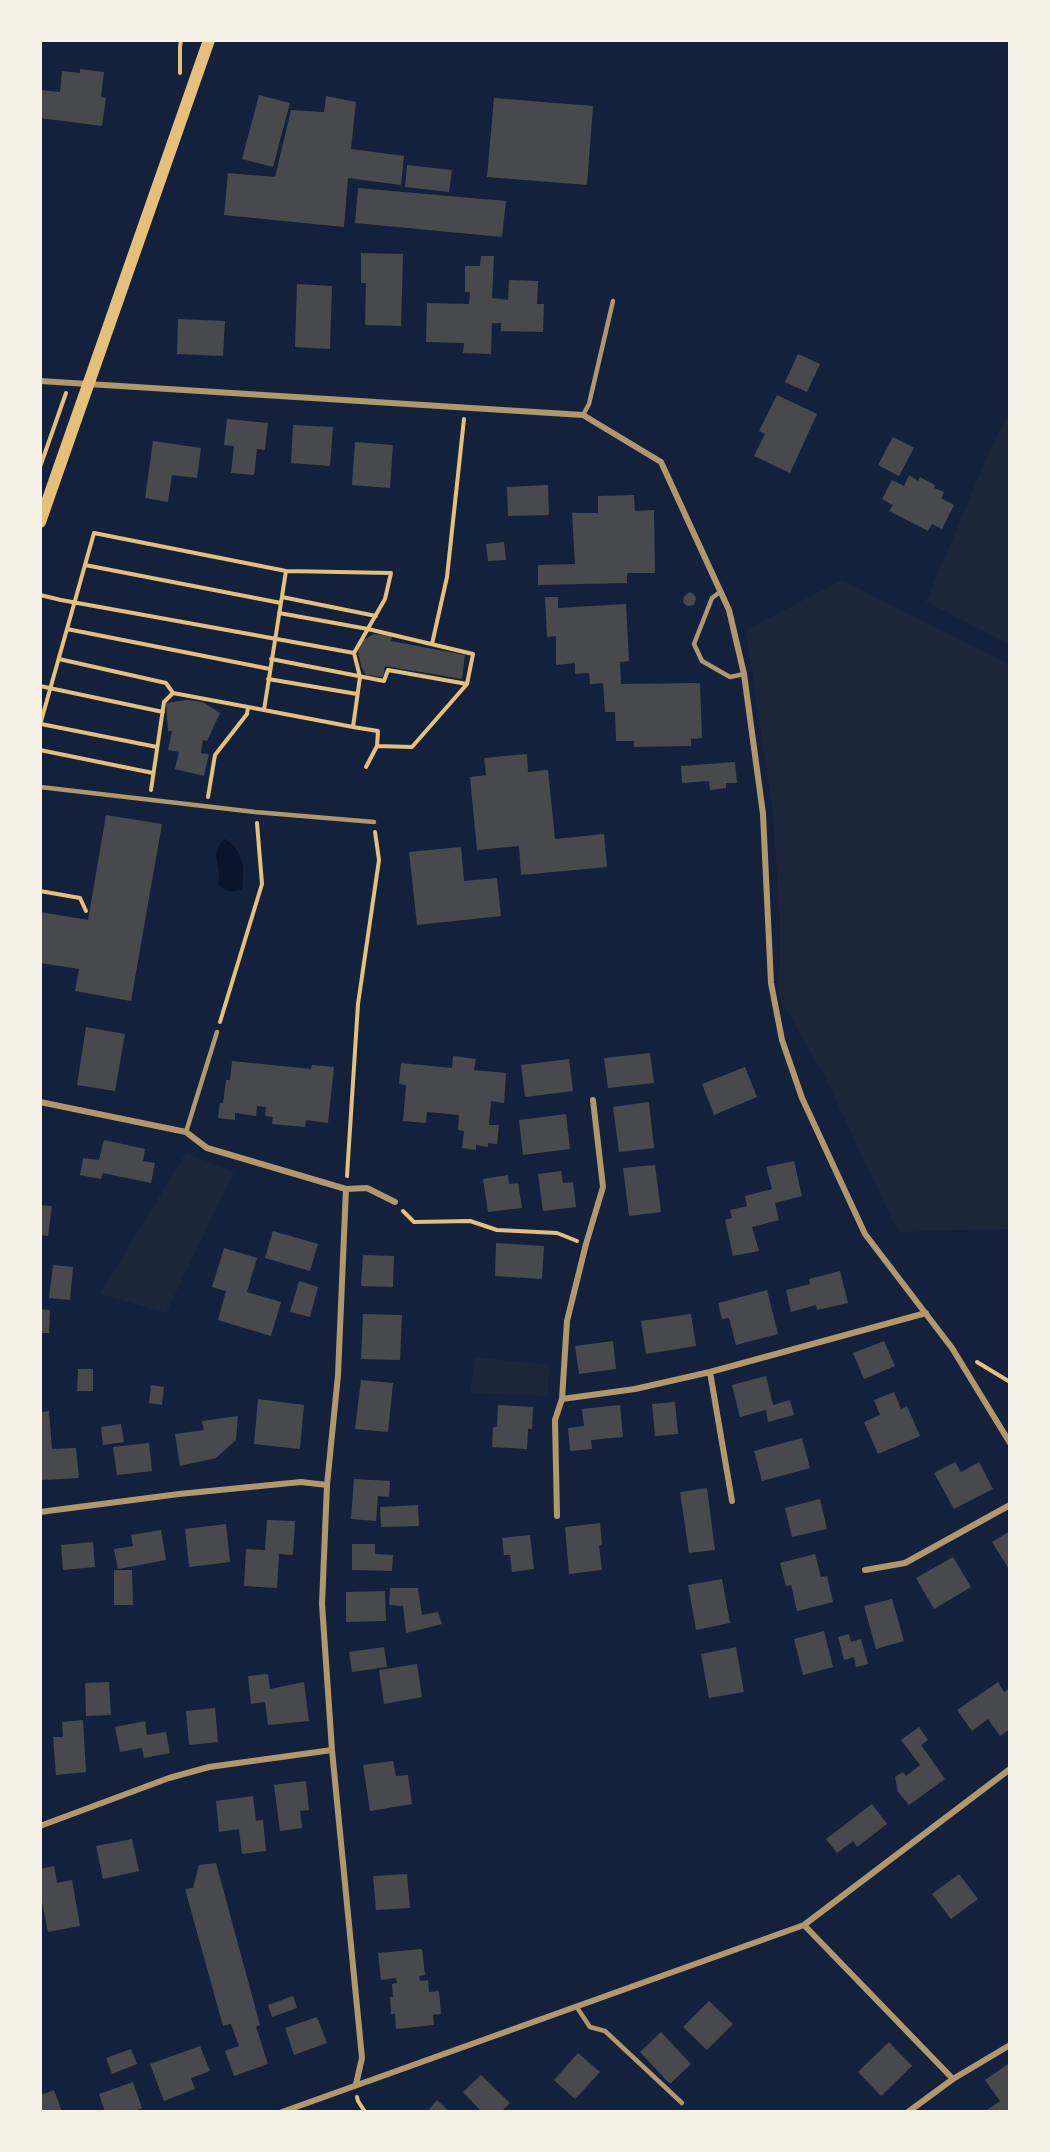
<!DOCTYPE html>
<style>
body{margin:0}
#map{position:relative;width:1050px;height:2152px;overflow:hidden;background:#14213d;font-family:"Varela Round",sans-serif}
canvas{display:block}
.frame{position:absolute;inset:0;border:42px solid #f6f1e7;pointer-events:none}
</style>
<div id="map">
<canvas width="1050" height="2152"></canvas>
<div class="frame"></div>
</div>
<script>
const g = document.querySelector('canvas').getContext('2d');
g.lineJoin = 'round';
function fillPath(path, color) {
  g.fillStyle = color;
  g.fill(path, 'evenodd');
}
function strokePath(path, color, width, dash) {
  g.strokeStyle = color;
  g.lineWidth = width;
  g.lineCap = dash ? 'butt' : 'round';
  g.setLineDash(dash || []);
  g.stroke(path);
}
fillPath(new Path2D(`
 M1009 413 1010 644H1009L926 602 992 445Z
 M842 580 1009 664V1229L898 1232 824 1075 779 997 780 920 773 814 746 630Z
 M186 1153 234 1172 166 1313 100 1294Z
 M475 1357 549 1365 548 1396 470 1393Z`), '#1d2539');
fillPath(new Path2D(`
 M225 839C244 851 245 868 242 889 231 893 225 892 218 883 223 862 207 855 225 839Z`), '#0b132b');
fillPath(new Path2D(`
 M80 69 104 72 101 97 106 98 102 126 40 118V90L60 92 62 71 80 73Z
 M259 95 290 103 273 167 242 159Z
 M326 96 356 102 351 149 404 156 401 185 348 178 344 227 224 215 228 173 275 177 291 110 324 112Z
 M494 98 593 106 587 185 487 177Z
 M407 165 452 170 449 192 405 187Z
 M358 188 506 201 502 237 355 223Z
 M361 253 403 254 401 326 365 325 366 283H361Z
 M481 256H494L492 298 508 300 509 280 538 281 537 304H544L543 332 501 331V323H492L491 354 463 353 464 343 426 342 427 303 469 304 470 292H465V266H480Z
 M297 284 332 286 330 349 295 347Z
 M178 319 225 321 223 356 177 354Z
 M798 354 820 364 807 392 785 382Z
 M777 395 817 414 790 473 754 456 765 434 759 431Z
 M227 419 268 423 265 450 257 449 254 475 231 473 234 446 224 445Z
 M293 425 333 427 330 466 291 463Z
 M893 437 914 448 899 476 878 465Z
 M153 441 201 448 197 478 172 475 168 502 145 498Z
 M355 442 393 445 390 488 352 485Z
 M909 475 918 481 920 477 935 485 934 488 944 492 941 498 954 505 942 529 932 524 928 531 889 511 893 505 882 499 892 480 904 486Z
 M548 485 549 515 508 516 507 487Z
 M634 495 635 511 654 510 655 573H627V583L538 585V565L575 564 572 513H598V496Z
 M504 542 506 560 488 561 486 544Z
 M689 592 694 594 696 599 694 605 687 606 683 602 684 597Z
 M545 597H558V608L626 604 629 661 620 662 621 684 700 683 702 738 691 739V746L634 747V741H616L615 712H605L603 683 590 684 589 673 575 674V663L556 665V636L547 637Z
 M374 634 392 636 391 641 465 655 462 679 385 666 383 677 366 675 361 666 358 652 362 641Z
 M187 700 203 702 220 713 207 741 203 740 201 753 209 754 204 776 175 769 179 752 168 750 172 731H168L166 703Z
 M527 754 528 772 548 770 555 839 604 834 607 867 521 875 519 846 477 850 470 777 486 775 484 758Z
 M735 762 737 783H726V788L710 790 709 781 682 783 681 766Z
 M106 815 162 824 131 1001 75 991 79 969 40 963V912L88 920Z
 M461 847 464 881 497 878 501 916 417 925 409 852Z
 M86 1027 125 1034 115 1091 77 1085Z
 M650 1053 654 1083 608 1088 604 1058Z
 M453 1056 476 1059 474 1070 506 1073 504 1103 491 1101 489 1125H499L497 1144 488 1143V1147L476 1145V1150L462 1148 464 1131 458 1130 459 1115 427 1112 426 1123 403 1121 406 1085 399 1084 401 1063 452 1068Z
 M569 1059 573 1091 525 1097 521 1065Z
 M232 1061 311 1069 312 1065 334 1067 328 1123 306 1120 305 1127 272 1124 273 1117 265 1116 266 1107 257 1106 256 1116 235 1113V1120L218 1118 220 1103H223L226 1080H230Z
 M745 1067 757 1097 714 1115 702 1084Z
 M649 1102 654 1148 619 1152 613 1107Z
 M566 1114 570 1149 523 1155 519 1120Z
 M104 1140 145 1149 143 1161 155 1163 151 1183 103 1173 101 1179 80 1175 83 1158 99 1160Z
 M794 1161 802 1196 775 1203 779 1220 752 1227 759 1251 733 1256 725 1220 732 1218 730 1210 747 1206 745 1196 772 1189 766 1167Z
 M655 1165 661 1212 629 1216 623 1168Z
 M561 1171 563 1183 573 1182 576 1207 543 1211 538 1174Z
 M508 1175 509 1184 518 1183 522 1208 488 1212 483 1179Z
 M40 1205 52 1206 48 1236 40 1235Z
 M273 1231 318 1244 310 1271 265 1258Z
 M496 1243 544 1246 542 1279 495 1276Z
 M224 1248 257 1258 247 1292 281 1302 271 1336 218 1320 226 1291 212 1287Z
 M363 1255 394 1256 393 1287 361 1286Z
 M53 1265 73 1267 70 1300 49 1298Z
 M840 1271 848 1303 817 1310 816 1305 791 1312 786 1290 810 1284 809 1279Z
 M299 1281 318 1287 310 1317 290 1312Z
 M767 1290 778 1334 736 1345 729 1318 722 1319 718 1303Z
 M40 1309 50 1310 49 1333H40Z
 M363 1314 402 1315 400 1360 361 1359Z
 M691 1314 696 1346 646 1354 641 1321Z
 M613 1341 616 1369 579 1374 575 1346Z
 M884 1341 895 1366 864 1379 853 1353Z
 M78 1369H93V1391H77Z
 M766 1376 773 1405 790 1400 794 1415 768 1422 766 1410 740 1417 732 1385Z
 M361 1380 393 1383 388 1432 355 1429Z
 M151 1385 164 1387 162 1405 149 1403Z
 M894 1392 901 1409 907 1406 920 1436 878 1454 864 1422 880 1415 874 1400Z
 M258 1399 304 1405 300 1449 254 1444Z
 M675 1402 678 1434 655 1436 652 1404Z
 M498 1405 533 1407 532 1429H528L527 1449 492 1447 493 1427H497Z
 M620 1405 623 1437 591 1440 592 1449 570 1451 568 1428 584 1426 582 1409Z
 M49 1411 52 1449 76 1448 79 1478 42 1480 40 1412Z
 M238 1416 236 1440 216 1458 180 1466 175 1434 204 1430 202 1421Z
 M121 1424 124 1442 103 1445 101 1427Z
 M802 1438 810 1468 762 1481 754 1451Z
 M149 1443 152 1471 117 1475 113 1447Z
 M955 1462 961 1472 979 1462 993 1489 954 1509 934 1473Z
 M354 1479 390 1481 389 1497 378 1496 376 1521 351 1519Z
 M707 1488 715 1550 689 1553 680 1492Z
 M820 1499 827 1529 792 1537 785 1508Z
 M418 1505 419 1526 381 1527 380 1507Z
 M267 1520 295 1521 293 1555 279 1554 277 1588 244 1586 246 1549 265 1550Z
 M600 1523 602 1545 599 1546 602 1570 569 1574 565 1527Z
 M226 1524 230 1562 189 1567 185 1529Z
 M161 1530 166 1560 118 1569 114 1549 133 1546 131 1535Z
 M1010 1531V1571L992 1542Z
 M530 1535 534 1569 512 1572 510 1555H504L502 1538Z
 M93 1542 95 1567 63 1570 61 1545Z
 M352 1544H375V1554L393 1555 392 1571 352 1570Z
 M815 1554 821 1577 827 1576 833 1602 797 1611 791 1585 786 1586 780 1563Z
 M953 1557 971 1587 934 1609 916 1578Z
 M114 1570H132L133 1605H114Z
 M722 1579 730 1623 696 1630 688 1585Z
 M390 1588H418L422 1615 438 1612 442 1624 406 1633 403 1606 389 1605Z
 M385 1591 386 1621 346 1622V1592Z
 M892 1599 904 1641 876 1649 864 1606Z
 M824 1631 833 1667 803 1675 794 1639Z
 M849 1634 851 1642 861 1639 868 1664 856 1667 854 1657 844 1660 838 1637Z
 M384 1647 387 1667 352 1672 349 1652Z
 M736 1647 744 1692 709 1698 701 1654Z
 M417 1664 422 1697 384 1704 379 1670Z
 M268 1674 270 1689 304 1682 309 1721 268 1725 265 1702 251 1704 248 1676Z
 M109 1682 111 1715 86 1716 85 1683Z
 M998 1682 1004 1692 1010 1688V1729L1000 1736 988 1719 972 1731 957 1710Z
 M215 1708 218 1742 189 1745 186 1711Z
 M83 1720 86 1772 56 1775 53 1737H63L62 1722Z
 M145 1721 147 1735 166 1732 170 1753 144 1758 142 1748 120 1752 115 1727Z
 M919 1727 928 1740 921 1745 945 1779 909 1805 898 1792 895 1777 903 1772 906 1776 920 1765 901 1740Z
 M393 1761 396 1776 408 1775 412 1804 370 1811 363 1765Z
 M306 1781 309 1810 300 1811 302 1828 280 1831 274 1785Z
 M253 1796 256 1821 263 1820 266 1851 242 1854 239 1829 219 1832 216 1801Z
 M872 1804 887 1824 857 1847 853 1841 837 1853 826 1839Z
 M132 1839 139 1871 103 1879 96 1846Z
 M216 1863 260 2025 256 2027 268 2064 234 2076 225 2051 239 2046 231 2024 223 2026 185 1889 193 1888 199 1865Z
 M54 1866 57 1883 72 1880 80 1926 48 1932 40 1892V1869Z
 M407 1874 410 1908 376 1910 373 1876Z
 M959 1874 978 1899 951 1919 932 1894Z
 M422 1949 425 1975 419 1976 420 1981 428 1980 429 1992 439 1991 441 2014 433 2015 434 2025 396 2029 395 2014H391L390 1997H393L392 1984 397 1983 396 1978 381 1980 378 1953Z
 M293 1996 297 2008 272 2017 268 2005Z
 M709 2001 733 2024 707 2050 683 2027Z
 M317 2017 327 2043 294 2055 285 2028Z
 M661 2032 691 2064 670 2084 640 2052Z
 M889 2042 912 2066 881 2096 858 2072Z
 M200 2046 210 2071 191 2078 195 2089 164 2101 150 2064Z
 M131 2049 137 2064 112 2074 106 2058Z
 M578 2053 600 2072 575 2099 554 2080Z
 M1008 2064 1010 2066V2112H984L1000 2101 985 2080Z
 M481 2075 510 2103 501 2112H482L463 2092Z
 M133 2082 142 2108 132 2112H105L99 2094Z
 M54 2090 62 2112H40V2095Z
 M437 2100 450 2112H427Z`), '#48494c');
strokePath(new Path2D(`
 M180 73V47L181 40
 M40 467 66 393
 M85 565 281 603
 M40 595 61 600 354 653
 M282 597 376 616
 M279 613 368 629 473 654 467 684 412 747 377 746
 M67 629 270 669
 M432 644 447 577 464 419
 M59 659 166 683 173 693
 M271 659 384 681 388 670 467 684
 M268 679 357 694
 M40 686 163 712
 M264 710 286 571
 M41 724 157 747
 M40 725 94 533 286 571 391 573 385 599 354 653 360 677 353 727 248 707 247 714 215 755 208 797
 M353 727 378 731 377 746 366 767
 M40 750 153 773
 M151 790 164 702 173 693 248 707
 M40 891 80 898 86 911
 M220 1022 262 884 257 823
 M347 1176 358 1004 379 860 375 832
 M403 1211 414 1222 470 1221 497 1230 557 1233 577 1241
 M977 1362 1010 1382
 M357 2097 358 2101 365 2112`), '#e5c07b', 4);
strokePath(new Path2D(`
 M583 415 589 404 613 301
 M721 591 712 598 694 644 702 661 730 677 744 674
 M40 787 255 812 374 822
 M186 1132 217 1032
 M576 2006 590 2027 605 2031 682 2103`), '#b1986c', 4.5);
strokePath(new Path2D(`
 M40 381 583 415 661 462 729 610 744 674 763 814 771 983 782 1040 802 1098 865 1234 952 1348 1010 1443
 M593 1100 603 1187 586 1244 567 1321 562 1399 635 1389 710 1372 926 1313
 M40 1102 186 1132 207 1148 346 1189 367 1188 395 1202
 M346 1189 338 1375 327 1485 322 1604 332 1750 362 2058 356 2084
 M710 1372 732 1501
 M40 1512 179 1494 301 1482 327 1485
 M557 1516 555 1420 562 1399
 M865 1570 905 1563 1010 1505
 M40 1826 169 1778 209 1767 332 1750
 M804 1925 953 2079
 M282 2112 804 1925 1010 1769
 M908 2112 953 2079 1010 2045`), '#b1986c', 6);
strokePath(new Path2D(`
 M40 522 209 40`), '#e5c07b', 12);
</script>
